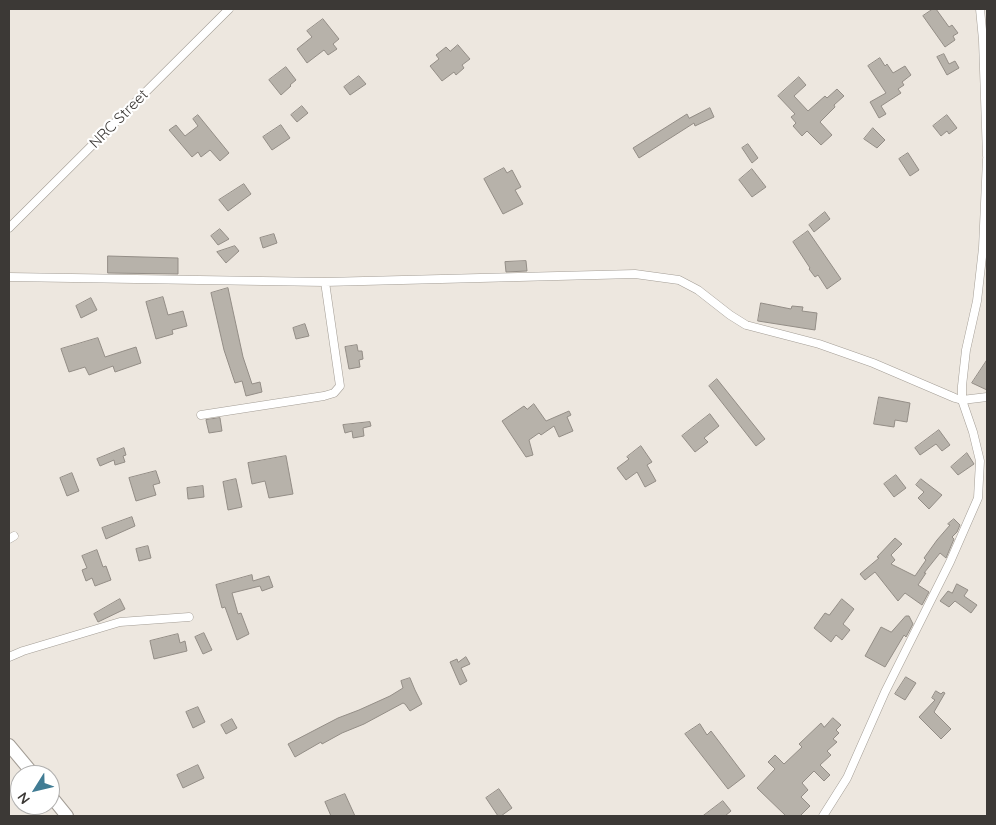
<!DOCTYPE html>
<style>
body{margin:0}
#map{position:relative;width:996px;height:825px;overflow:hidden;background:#ede7df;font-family:Quicksand,sans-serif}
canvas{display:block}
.frame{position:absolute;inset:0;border:10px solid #3c3936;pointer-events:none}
.north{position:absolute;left:10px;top:765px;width:50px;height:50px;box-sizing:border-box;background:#fff;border:1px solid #b1b0af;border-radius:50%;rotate:234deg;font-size:14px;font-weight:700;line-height:20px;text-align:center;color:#3c3936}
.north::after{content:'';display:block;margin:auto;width:18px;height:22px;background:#417c94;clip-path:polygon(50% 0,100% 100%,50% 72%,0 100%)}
</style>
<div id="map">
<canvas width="996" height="825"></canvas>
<div class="frame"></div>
<div class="north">N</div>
</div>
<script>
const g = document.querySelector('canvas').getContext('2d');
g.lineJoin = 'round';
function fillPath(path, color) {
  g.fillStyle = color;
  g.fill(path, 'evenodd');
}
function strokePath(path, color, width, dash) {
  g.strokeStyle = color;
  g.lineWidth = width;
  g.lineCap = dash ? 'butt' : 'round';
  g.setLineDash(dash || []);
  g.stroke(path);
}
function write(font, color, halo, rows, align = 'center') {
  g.font = font + ' Quicksand,sans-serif';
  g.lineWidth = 4.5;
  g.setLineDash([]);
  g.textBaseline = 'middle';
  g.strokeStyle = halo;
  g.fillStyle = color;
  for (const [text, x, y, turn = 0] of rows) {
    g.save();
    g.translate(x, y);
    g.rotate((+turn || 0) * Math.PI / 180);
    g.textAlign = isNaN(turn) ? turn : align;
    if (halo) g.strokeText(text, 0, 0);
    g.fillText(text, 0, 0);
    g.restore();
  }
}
const building = new Path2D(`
 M933 9H936L949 27 952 25 958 33 953 36 955 40 945 47 923 16Z
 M323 19 339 39 333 44 337 49 328 55 324 50 307 63 297 49 312 37 307 31Z
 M458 45 470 59 462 65 464 68 456 75 454 72 442 81 430 66 439 59 436 55 446 47 450 51Z
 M944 54 949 64 955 61 959 68 947 75 937 57Z
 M880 58 885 66 887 64 893 73 905 66 911 75 902 82 904 85 898 89 901 93 881 106 886 114 879 118 870 102 886 93 868 66Z
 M286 67 296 80 290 85 291 86 281 95 269 80Z
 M359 76 366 84 350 95 344 87Z
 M799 77 806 85 794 96 808 111 825 96 827 98 837 89 844 96 834 105 835 107 820 122 832 135 821 145 807 131 802 136 793 126 796 123 791 117 795 114 778 96Z
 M302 106 308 113 297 122 291 115Z
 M710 108 714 117 695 126 694 123 639 158 633 148 687 114 689 118Z
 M198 115 229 153 220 161 210 150 201 157 198 152 192 157 169 130 176 125 185 136 198 126 193 119Z
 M947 115 957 128 949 134 947 131 941 136 933 126Z
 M281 125 290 138 272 150 263 137Z
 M873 128 885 140 877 148 864 139Z
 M748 144 758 158 752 163 742 148Z
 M908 153 919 170 910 176 899 159Z
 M504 168 507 173 512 170 521 187 515 190 523 204 503 214 484 179Z
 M752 169 766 187 752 197 739 180Z
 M244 184 251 194 228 211 219 200Z
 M825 212 830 219 814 232 809 225Z
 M220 229 229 239 218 245 211 236Z
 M808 231 841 279 827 289 818 275 815 277 809 269 810 268 793 242Z
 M274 234 277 243 263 248 260 238Z
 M235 246 239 251 226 263 217 252Z
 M108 256 178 258V274L108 273Z
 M526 261 527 271 506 272 505 262Z
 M228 288 243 357 252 384 260 382 262 392 246 396 242 381 235 383 224 350 211 293Z
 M163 297 168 315 183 311 187 326 172 330 173 334 156 339 146 302Z
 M91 298 97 310 81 318 76 306Z
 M761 303 791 309 792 306 803 307 802 311 817 313 815 330 758 321Z
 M305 324 309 336 296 339 293 328Z
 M98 338 105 357 136 347 141 363 115 372 113 366 89 375 85 367 69 372 61 349Z
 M357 345 358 351H362L363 359 359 360 360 367 349 369 345 347Z
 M987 360V390L972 383Z
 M717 379 765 439 756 446 709 386Z
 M879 397 910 403 907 422 895 420 894 427 874 424Z
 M534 404 546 421 569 411 571 415 567 417 573 431 559 437 554 426 541 435 539 433 529 440 533 455 526 457 502 421 524 406 527 409Z
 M710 414 719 426 704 438 708 442 695 452 682 436Z
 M220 418 222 431 209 433 206 420Z
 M370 422 371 426 363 428 364 436 353 438 352 431 345 433 343 425Z
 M939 430 950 445 942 451 936 444 920 455 915 448Z
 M641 446 652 462 647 465 656 481 645 487 637 472 626 480 617 468 629 459 627 457Z
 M124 448 126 455 123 456 125 462 115 465 114 460 100 466 97 459Z
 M967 453 974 464 958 475 951 467Z
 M286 456 293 494 269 498 265 481 252 484 248 463Z
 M156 471 160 483 153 485 156 495 136 501 129 478Z
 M72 473 79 491 67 496 60 478Z
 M896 475 906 488 894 497 884 484Z
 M236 479 242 507 228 510 223 482Z
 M921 479 942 495 929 509 918 498 924 492 916 485Z
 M203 486 204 497 188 499 187 488Z
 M132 517 135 526 106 539 102 528Z
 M954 519 960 525 957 532 952 537 954 539 946 558 940 553 924 573H926L918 585 929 592 922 605 905 593 898 601 875 572 865 580 860 574 879 558 877 557 895 538 902 544 891 555 895 560 891 564 915 576 926 560 924 558 937 540 950 525 948 524Z
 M148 546 151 558 139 561 136 549Z
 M97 550 103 567 106 566 111 580 95 586 92 578 86 581 82 570 87 568 82 556Z
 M252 575 253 581 269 576 273 587 262 591 260 586 232 593 238 614 241 613 249 634 237 640 225 607 222 608 216 585Z
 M957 584 968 590 964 596 977 605 971 613 955 601 949 607 940 601 948 591 952 593Z
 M120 599 125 609 98 622 94 614Z
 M842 599 854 609 843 624 850 630 842 640 836 635 831 642 814 628 825 613 829 615Z
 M906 616H909L913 624 906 637 904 635 885 667 865 656 881 627 891 632Z
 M204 633 212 650 203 654 195 637Z
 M178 634 180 643 185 641 187 651 154 659 150 641Z
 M466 657 470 664 461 668 467 681 460 685 450 662 457 659 458 662Z
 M906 677 916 683 905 700 895 694Z
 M410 678 415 690 422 704 410 711 405 704 403 703 364 724 342 733 322 744 321 742 295 757 288 744 338 718 359 710 390 696 403 688 401 681Z
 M936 691 941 694 943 692 945 693 934 712 951 729 941 739 919 717 935 700 932 698Z
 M198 707 205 722 193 728 186 712Z
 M833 718 841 725 836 730 839 733 833 739 837 742 827 751 831 755 820 765 830 775 824 781 814 771 802 783 808 790 801 797 810 806 800 816H786L757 788 775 769 768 762 775 755 784 764 802 747 799 744 821 723 824 727Z
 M232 719 237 728 226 734 221 725Z
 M700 724 707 735 711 731 745 776 728 789 685 734Z
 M198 765 204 778 183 788 177 775Z
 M499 789 512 808 501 816H498L486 798Z
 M345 794 355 816H331L325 802Z
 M723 801 731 811 725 816H703Z`);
fillPath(building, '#b7b2aa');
strokePath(building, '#938d86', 1);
const minor = new Path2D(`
 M980 9 983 40 987 156
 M9 228 229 9
 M9 277 325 282 635 274 679 280 698 290 730 315 746 325 819 344 873 363 955 398 962 400 987 397
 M201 415 324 396 334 393 340 386 325 282
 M9 539 14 536
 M9 657 23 651 120 622 189 617
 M823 816 847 778 885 692 950 562 978 498 980 461 973 432 962 400V386L966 350 977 301 983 248 987 159`);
const trunk = new Path2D(`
 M9 745 34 775
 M50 795 67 816`);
strokePath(minor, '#a39d95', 9);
strokePath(trunk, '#a39d95', 14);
strokePath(minor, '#fff', 8);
strokePath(trunk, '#fff', 12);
write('15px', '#3c3936', '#fff', [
 ["NRC Street",119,119,-45]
]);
</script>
